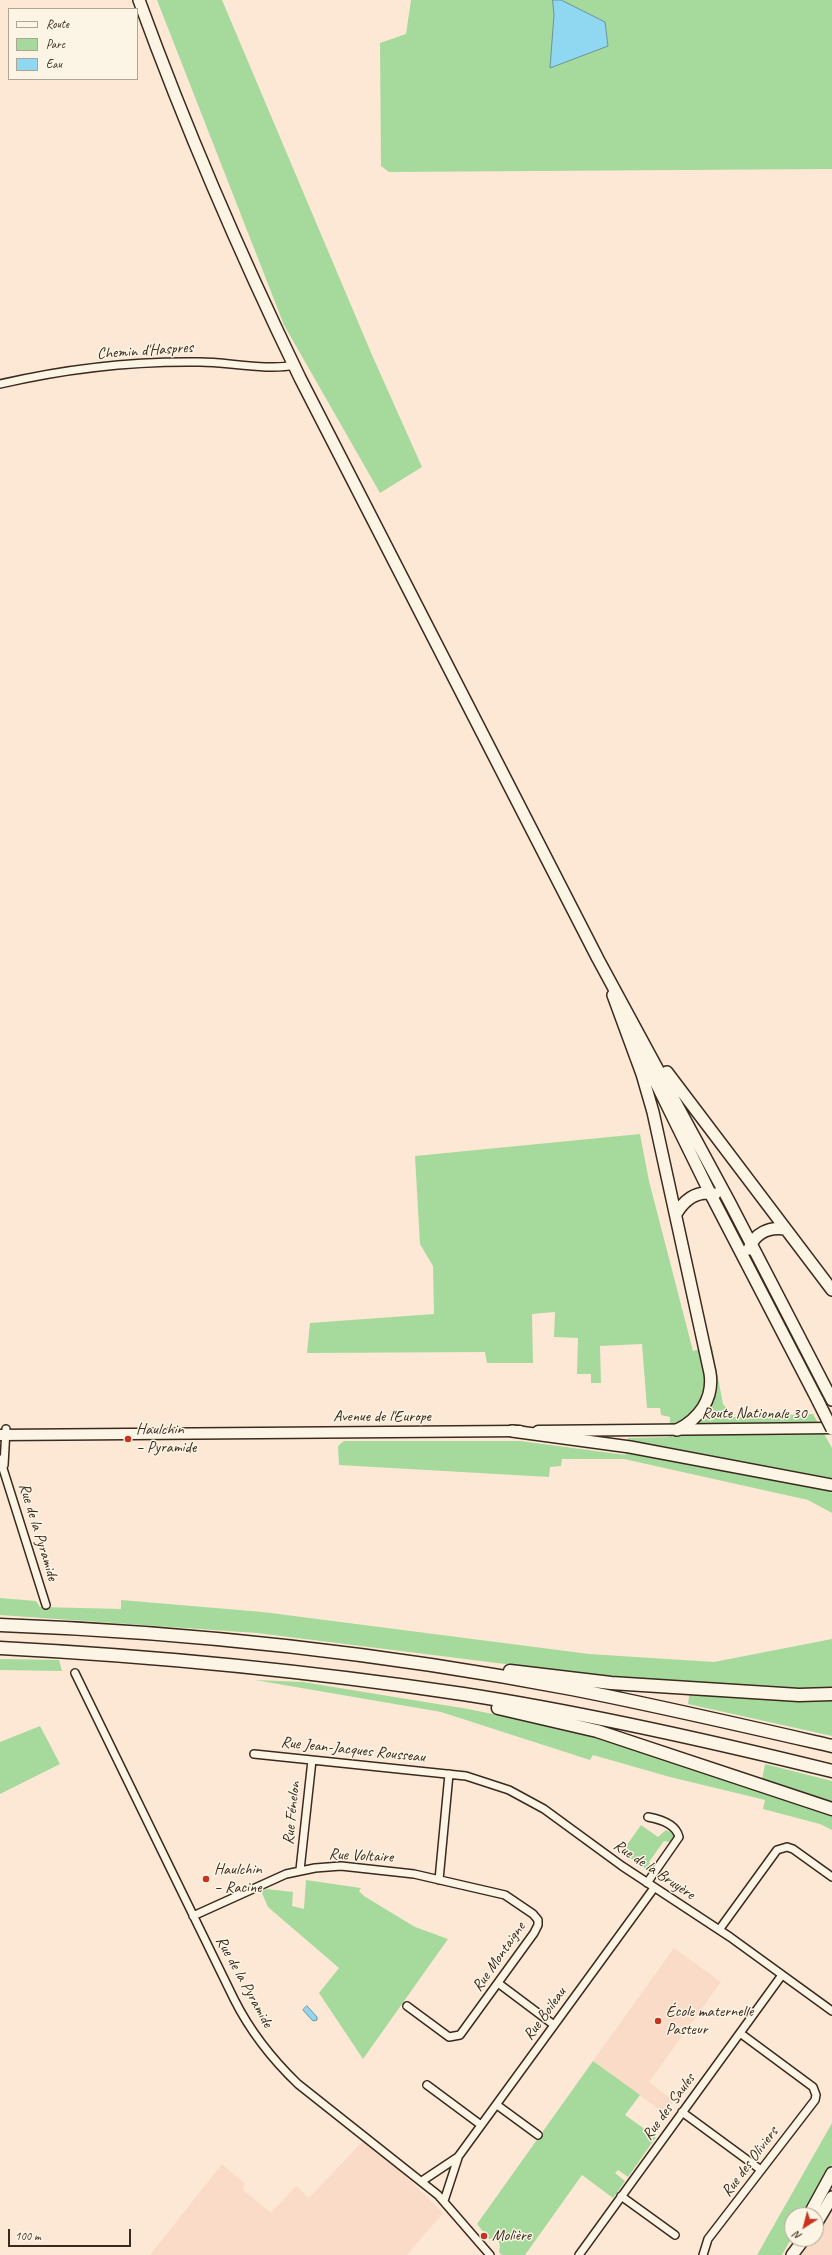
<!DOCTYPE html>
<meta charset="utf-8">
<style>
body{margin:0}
#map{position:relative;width:832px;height:2255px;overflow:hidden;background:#fde8d5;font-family:Caveat,sans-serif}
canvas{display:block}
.legend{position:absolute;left:8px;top:8px;width:130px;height:72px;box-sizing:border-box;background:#fcf5e5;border:1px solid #afa495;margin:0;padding:5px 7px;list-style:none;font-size:12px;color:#3b2a1e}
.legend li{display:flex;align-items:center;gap:8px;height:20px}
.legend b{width:20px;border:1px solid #afa495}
.north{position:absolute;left:784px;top:2207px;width:40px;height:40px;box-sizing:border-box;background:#fcf5e5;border:1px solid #afa495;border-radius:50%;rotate:216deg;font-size:11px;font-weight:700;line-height:16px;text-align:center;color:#3b2a1e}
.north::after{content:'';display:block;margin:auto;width:14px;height:18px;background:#c8321e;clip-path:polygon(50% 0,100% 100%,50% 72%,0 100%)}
.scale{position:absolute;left:8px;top:2229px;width:123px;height:18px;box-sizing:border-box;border:2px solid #3b2a1e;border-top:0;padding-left:5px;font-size:12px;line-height:14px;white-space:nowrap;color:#3b2a1e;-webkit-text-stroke:3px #fcf5e5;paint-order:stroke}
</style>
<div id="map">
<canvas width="832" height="2255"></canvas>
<ul class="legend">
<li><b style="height:5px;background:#fcf5e5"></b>Route</li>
<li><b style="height:11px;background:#a5da9c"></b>Parc</li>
<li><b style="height:11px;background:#90d7f1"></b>Eau</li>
</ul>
<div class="north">N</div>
<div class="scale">100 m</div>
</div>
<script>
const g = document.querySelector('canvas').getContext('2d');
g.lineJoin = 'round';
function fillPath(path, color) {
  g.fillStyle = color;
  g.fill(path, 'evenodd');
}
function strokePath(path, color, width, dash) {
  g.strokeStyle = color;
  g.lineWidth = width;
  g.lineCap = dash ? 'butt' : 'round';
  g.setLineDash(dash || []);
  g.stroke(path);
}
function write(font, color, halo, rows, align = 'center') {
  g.font = font + ' Caveat,sans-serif';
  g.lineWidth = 3;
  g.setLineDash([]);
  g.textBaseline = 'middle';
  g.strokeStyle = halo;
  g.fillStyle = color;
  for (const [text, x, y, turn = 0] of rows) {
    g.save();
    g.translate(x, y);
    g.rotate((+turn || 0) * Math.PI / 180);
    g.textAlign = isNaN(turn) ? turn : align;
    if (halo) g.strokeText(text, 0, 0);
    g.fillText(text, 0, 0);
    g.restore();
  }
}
fillPath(new Path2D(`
 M674 1948 721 1982 649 2082 674 2101 665 2114 593 2061Z
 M363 2141 396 2167 443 2213 407 2255H150L222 2164 245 2184 242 2189 271 2213 296 2186 309 2198Z
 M832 2201V2255H796L806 2239H816V2225Z`), '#f9dbc7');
fillPath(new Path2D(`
 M157 0H222L372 355 422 467 380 493 284 325Z
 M411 0H832V169L389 172 381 166 380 43 406 34Z
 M640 1134 649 1181 693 1351 712 1346 723 1404 734 1417 813 1414 832 1448V1480L829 1491 832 1493V1513L808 1500 624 1459H562L561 1466 550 1467 549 1477 339 1465 338 1446 344 1441H520L626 1455 628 1438 669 1437 670 1417 661 1415 660 1408H647L642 1344 600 1346 601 1383H591V1374H577L578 1338 554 1337 555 1312 532 1314 533 1363H487L485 1352 307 1353 310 1323 434 1314 433 1266 420 1244 415 1156Z
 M0 1598 36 1601 40 1607 121 1609V1600L263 1612 589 1654 714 1662 832 1639V1736L688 1704 691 1682 617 1678 257 1633 0 1615Z
 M0 1659 59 1660 62 1671 0 1670Z
 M255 1680 303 1682 468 1709 563 1728 760 1790 765 1764 832 1781V1830L820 1824 763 1809 765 1800 757 1798 670 1777 593 1755 590 1760 441 1712Z
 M40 1726 60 1764 0 1794V1742Z
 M641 1825 658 1837 666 1830 675 1835 674 1843 664 1841 649 1862 652 1868 646 1869 622 1852Z
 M306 1880 361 1888 359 1891 364 1896 415 1927 448 1939 363 2059 319 1993 339 1968 268 1907 261 1891 267 1889 293 1892 292 1906 304 1909Z
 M593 2061 640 2095 625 2115 656 2137 628 2177 618 2170 615 2173 625 2181 613 2198 582 2175 525 2255H502L499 2252C501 2245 500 2243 495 2238L489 2239 477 2224Z
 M832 2123V2164L804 2215H792V2237L782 2255H757Z`), '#a5da9c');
const water = new Path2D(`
 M553 0H561L605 22 608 46 550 68 554 15Z
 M307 2006 317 2017V2020L313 2021 303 2010Z`);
fillPath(water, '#90d7f1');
strokePath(water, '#6e929d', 1);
const street = new Path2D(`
 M0 384C64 369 134 361 200 362 227 362 269 371 294 365
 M0 1459 46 1605
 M4 1465 6 1429
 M75 1673 234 1999C250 2031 273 2060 298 2084L438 2195 490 2255
 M254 1754 466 1776 509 1790 544 1809 622 1866 730 1937 832 2011
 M300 1870 312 1760
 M439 1880 449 1774
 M647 1883 679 1837C676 1824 659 1819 648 1817
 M193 1916 286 1874 315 1868 341 1866 414 1874 505 1895 533 1914 538 1920V1925L534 1933 460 2035 449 2037 407 2006
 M719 1930 777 1850 787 1847 793 1849 832 1877
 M498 1983 554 2025
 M427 2085 481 2125
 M497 2105 538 2135
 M682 2112 761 2170
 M422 2181 458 2157 654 1888
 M621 2196 675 2235
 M444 2201 458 2158
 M579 2255 782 1975
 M703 2255 708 2239 815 2100 816 2095 813 2087 740 2033`);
const secondary = new Path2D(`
 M538 1431 832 1428
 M0 1435 520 1431`);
const primary = new Path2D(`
 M139 0C186 129 240 254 300 378L598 959 729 1201 832 1400
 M613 995 642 1074 653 1112 710 1373C714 1399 699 1419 677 1430
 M631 1032 710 1193 818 1401
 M667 1072 832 1290
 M676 1214C685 1199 697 1190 715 1194
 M749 1249C755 1233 769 1227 785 1229
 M512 1431 630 1447 832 1485
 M809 2215 832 2173
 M816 2224 832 2197
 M792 2255 804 2239`);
const highway = new Path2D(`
 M0 1625C191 1632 383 1653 572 1689 659 1706 745 1726 832 1746
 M0 1648C155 1656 309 1671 463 1694 587 1713 710 1741 832 1771
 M510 1671 611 1683 799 1695 832 1694
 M498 1708 597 1731 832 1809`);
strokePath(street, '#3b2a1e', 10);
strokePath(secondary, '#3b2a1e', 13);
strokePath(primary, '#3b2a1e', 14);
strokePath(highway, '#3b2a1e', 15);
strokePath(street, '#fcf5e5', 7);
strokePath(secondary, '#fcf5e5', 10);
strokePath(primary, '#fcf5e5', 11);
strokePath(highway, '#fcf5e5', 12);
const primaryBridge = new Path2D(`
 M818 1401 832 1429`);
strokePath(primaryBridge, '#3b2a1e', 14, []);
strokePath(primaryBridge, '#fcf5e5', 11);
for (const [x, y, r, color] of [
 [128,1439,4,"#c8321e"],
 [206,1879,4,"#c8321e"],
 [658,2021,4,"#c8321e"],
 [484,2236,4,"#c8321e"]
]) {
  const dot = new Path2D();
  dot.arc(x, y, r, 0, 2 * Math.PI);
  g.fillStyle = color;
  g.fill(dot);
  strokePath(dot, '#fcf5e5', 1.5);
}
write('16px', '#3b2a1e', '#fcf5e5', [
 ["Chemin d'Haspres",145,351,-4],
 ["Route Nationale 30",754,1414],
 ["Avenue de l'Europe",382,1417],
 ["Rue de la Pyramide",38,1532,73],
 ["Rue Jean-Jacques Rousseau",353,1750,6],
 ["Rue Fénelon",292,1813,-84],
 ["Rue Voltaire",361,1856,3],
 ["Rue de la Bruyère",654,1870,34],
 ["Rue Montaigne",499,1957,-55],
 ["Rue de la Pyramide",244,1982,61],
 ["Rue Boileau",545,2014,-54],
 ["Rue des Saules",669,2107,-54],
 ["Rue des Oliviers",750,2162,-53]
]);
write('16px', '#3b2a1e', '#fcf5e5', [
 ["Haulchin",136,1430],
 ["– Pyramide",136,1448],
 ["Haulchin",214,1870],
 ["– Racine",214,1888],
 ["École maternelle",666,2012],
 ["Pasteur",666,2030],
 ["Molière",492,2236]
], 'left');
</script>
